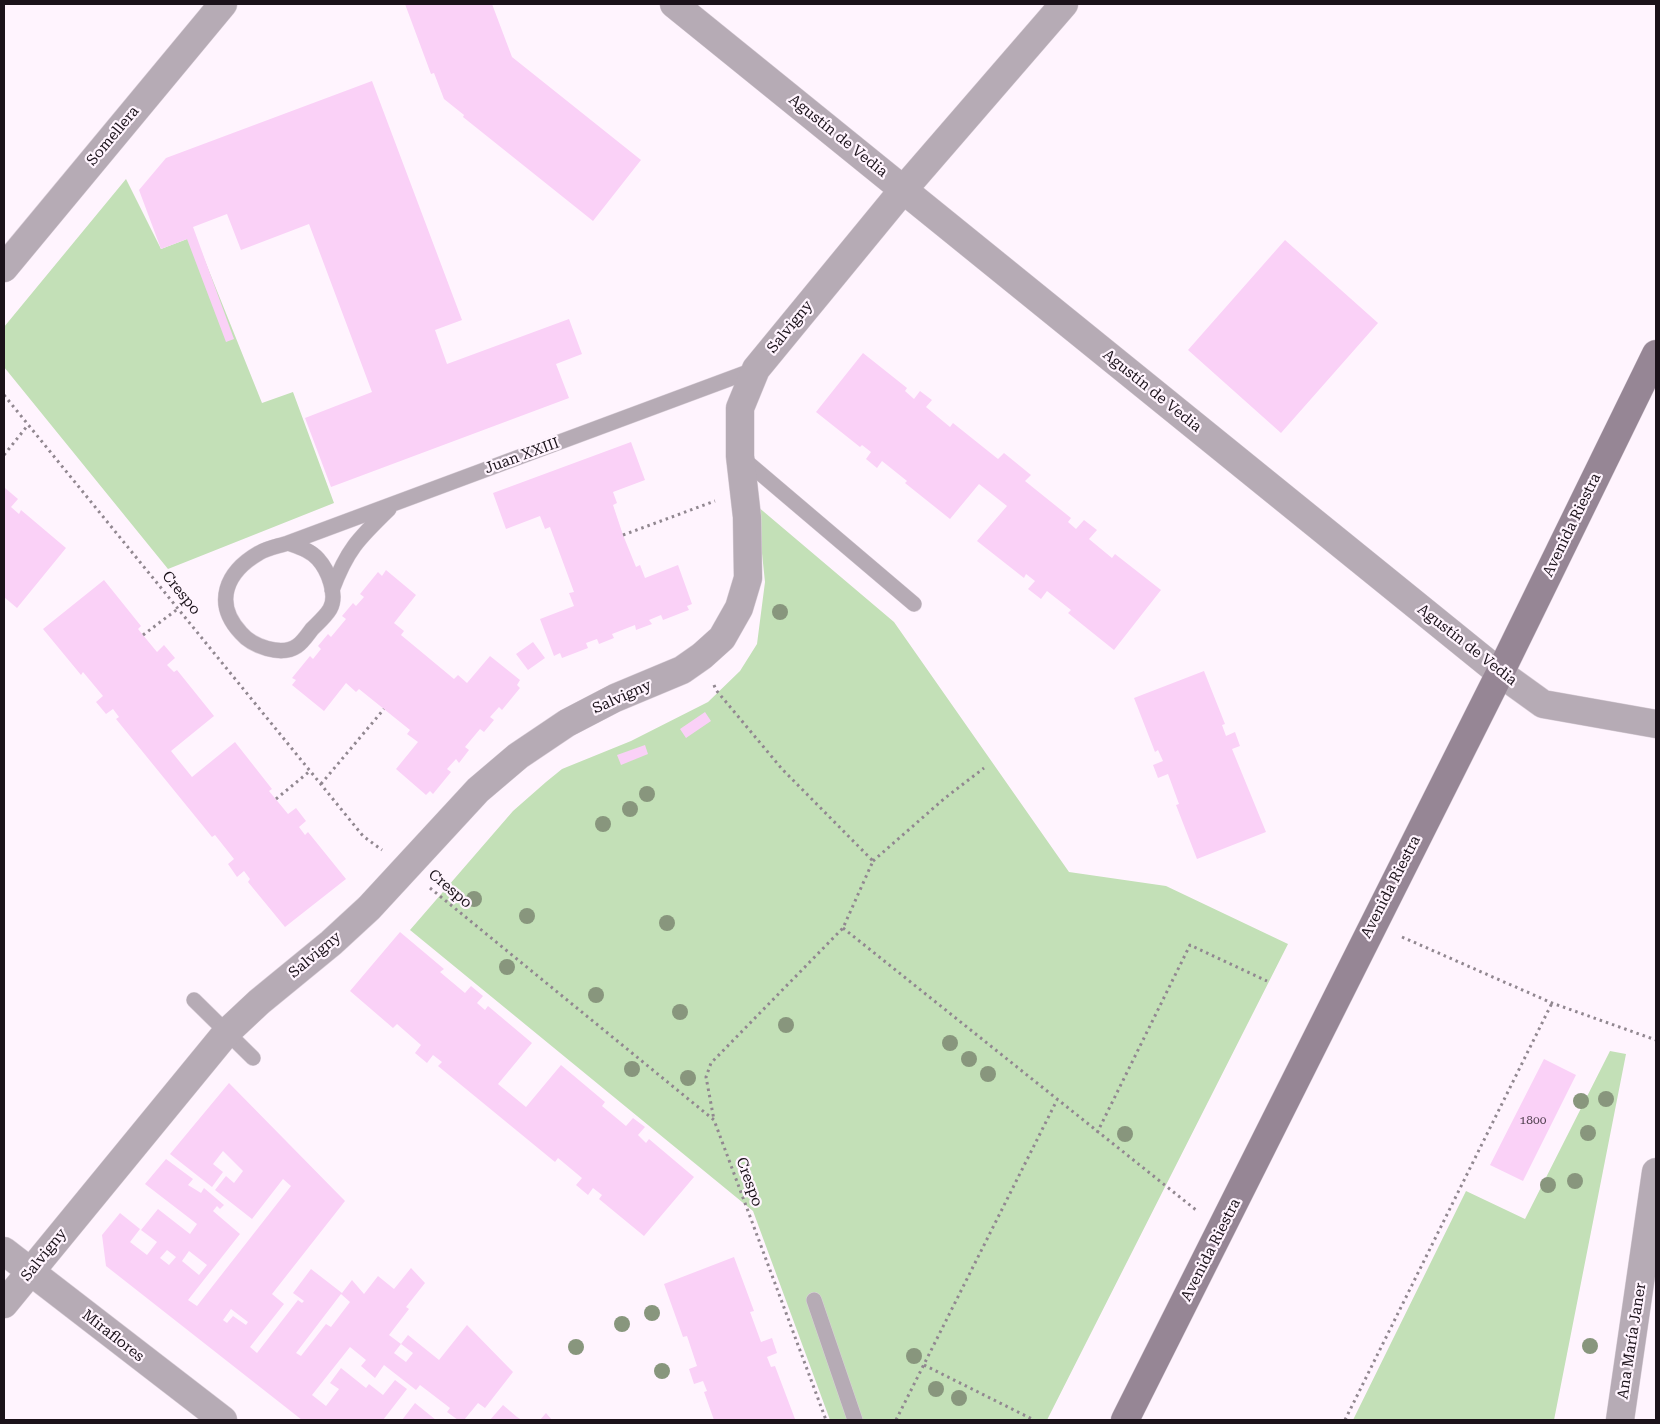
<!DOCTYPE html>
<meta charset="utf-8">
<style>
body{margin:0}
#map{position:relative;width:1660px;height:1424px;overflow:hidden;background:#fff4fe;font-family:"Roboto Serif",serif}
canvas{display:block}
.frame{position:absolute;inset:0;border:5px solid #1b121a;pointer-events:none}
</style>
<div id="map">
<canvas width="1660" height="1424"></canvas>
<div class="frame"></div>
</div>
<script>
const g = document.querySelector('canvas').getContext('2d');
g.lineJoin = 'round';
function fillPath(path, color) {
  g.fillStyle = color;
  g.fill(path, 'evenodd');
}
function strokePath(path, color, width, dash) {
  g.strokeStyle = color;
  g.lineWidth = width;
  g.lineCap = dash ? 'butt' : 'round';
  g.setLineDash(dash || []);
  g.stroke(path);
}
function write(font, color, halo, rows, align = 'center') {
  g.font = font + ' "Roboto Serif",serif';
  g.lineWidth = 4.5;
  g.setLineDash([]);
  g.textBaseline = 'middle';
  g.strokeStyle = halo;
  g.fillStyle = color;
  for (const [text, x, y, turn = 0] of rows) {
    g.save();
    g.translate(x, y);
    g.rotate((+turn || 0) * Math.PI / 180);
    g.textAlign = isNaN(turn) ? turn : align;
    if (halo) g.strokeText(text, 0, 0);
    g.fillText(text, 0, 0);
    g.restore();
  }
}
fillPath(new Path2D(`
 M126 179 161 249 195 236 262 403 293 392 334 503 168 569 4 367V327Z
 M757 506 894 622 1069 872 1166 886 1288 944 1047 1420H830L753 1211 410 930 513 811 546 782 562 769 631 741 708 702 740 671 757 644 765 582Z
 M1610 1051 1626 1054 1554 1420H1353L1466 1191 1525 1219Z`), '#c3e0b7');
fillPath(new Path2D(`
 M405 4H492L512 57 641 160 593 221 463 117 464 115 444 99 434 73 431 74Z
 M372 81 462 320 435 330 447 364 569 319 582 354 556 364 569 398 331 487 305 418 372 392 309 224 241 250 227 214 193 227 234 339 226 342 187 239 161 249 139 190 166 158Z
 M1285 240 1378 323 1281 433 1188 350Z
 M863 353 907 388 905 391 914 399 920 391 932 400 926 407 950 427 953 423 998 459 1004 453 1031 475 1025 481 1071 518 1068 522 1076 529 1084 520 1097 530 1089 539 1112 558 1115 554 1161 590 1114 650 1068 613 1071 610 1047 591 1041 599 1028 589 1035 581 1026 574 1024 578 977 541 1007 506 979 484 950 519 905 483 907 481 882 461 877 468 866 459 871 452 862 445 860 447 816 412Z
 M631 442 645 480 613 492 617 503 613 505 623 535 636 567 640 565 645 578 678 565 692 604 687 606 689 610 663 620 661 615 649 620 652 624 636 630 635 625 612 634 614 638 599 644 597 639 586 643 588 648 562 658 560 653 554 656 540 619 574 606 569 593 574 592 550 527 545 529 540 516 506 529 493 493Z
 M5 488 18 499 11 507 19 514 21 510 66 548 17 608 4 597Z
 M386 570 416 595 394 623 404 631 401 635 454 679 458 675 467 683 490 656 520 680 517 685 520 688 502 710 499 707 490 717 494 720 484 732 480 729 465 747 469 750 459 763 456 759 447 769 451 772 433 794 430 791 426 795 396 769 418 742 407 734 410 730 359 689 356 692 346 683 324 711 292 685 296 680 292 678 310 656 313 659 321 649 318 646 328 634 331 637 346 619 342 616 353 603 356 606 364 597 360 594 378 572 382 576Z
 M104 580 141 626 138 629 157 652 164 645 175 658 167 665 174 672 177 670 214 716 171 751 192 777 235 742 272 789 269 791 288 814 296 808 306 821 299 827 305 835 308 832 346 879 285 927 248 882 250 879 244 871 237 877 228 864 234 859 215 835 212 837 116 719 119 717 113 709 106 714 96 702 103 696 83 672 81 675 43 629Z
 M533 642 545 658 528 670 516 654Z
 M1204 671 1225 724 1222 725 1226 736 1235 732 1240 746 1232 749 1266 832 1197 859 1176 805 1179 804 1168 774 1158 778 1153 765 1163 761 1158 750 1155 752 1134 698Z
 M705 712 711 721 686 738 680 729Z
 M645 745 648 754 621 765 617 755Z
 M400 932 444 969 440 972 465 993 471 986 483 996 477 1003 485 1010 488 1006 532 1043 498 1084 526 1107 561 1065 605 1102 602 1106 626 1126 633 1118 645 1127 638 1135 646 1143 649 1139 694 1177 644 1236 599 1199 602 1195 593 1188 588 1195 576 1185 582 1178 558 1158 555 1162 438 1066 442 1062 433 1055 427 1063 415 1053 421 1045 397 1024 393 1028 350 991Z
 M1544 1059 1576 1075 1523 1181 1490 1165Z
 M229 1083 345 1201 272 1294 284 1304 250 1347 257 1353 298 1300 302 1303 304 1301 293 1293 311 1269 342 1293 352 1280 364 1294 378 1276 394 1289 411 1268 425 1283 406 1307 409 1309 389 1335 401 1344 408 1335 439 1360 467 1325 513 1372 485 1408 478 1403 464 1420H458L447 1412 450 1408 420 1385 416 1390 384 1365 375 1378 361 1366 366 1360 350 1347 312 1395 326 1406 339 1389 330 1383 341 1368 366 1388 369 1384 383 1395 395 1380 407 1389 383 1420H302L106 1266 102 1235 120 1213 140 1229 130 1242 147 1255 157 1242 141 1230 158 1209 190 1234 197 1224 145 1184 166 1159 193 1179 188 1185 201 1193 204 1188 224 1205 220 1209 217 1206 213 1211 240 1234 188 1300 197 1306 291 1186 283 1179 252 1219 215 1190 226 1176 234 1183 243 1171 223 1151 213 1164 223 1172 212 1187 170 1154ZM167 1250 176 1257 169 1265 160 1258ZM189 1251 207 1265 199 1275 182 1261ZM341 1294 350 1302 331 1327 326 1324 301 1356 296 1353ZM231 1309 248 1322 246 1325 233 1316 227 1323 223 1320ZM401 1344 413 1353 406 1362 394 1353Z
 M734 1257 754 1311 750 1312 761 1342 772 1338 777 1353 767 1357 771 1367 775 1366 795 1419 790 1420H714L704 1392 707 1391 703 1381 694 1384 689 1369 697 1366 687 1336 683 1337 664 1284Z
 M415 1403 436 1420H402Z
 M503 1405 517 1417 522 1420H490Z
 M546 1413 552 1420H540Z`), '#fad1f7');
const service = new Path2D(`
 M741 457 914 604
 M288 543 756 369
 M288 543C299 547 310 550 318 559 328 570 338 595 330 609 326 616 318 623 312 629 308 634 303 642 297 646 281 657 252 646 241 633 213 603 226 572 259 553 267 548 279 546 288 543Z
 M332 590C347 550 358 539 389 509
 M194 1000 253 1058
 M814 1300 855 1420`);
const minor = new Path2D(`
 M674 4 1500 673 1543 704 1656 724
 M4 268 223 4
 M4 1251 223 1420
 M4 1304 227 1032 259 1002 331 943 369 908 478 790 518 756 567 723 615 698 682 670 702 656 722 638 739 608 748 578 747 517 740 456V408L756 369 903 190 1064 4
 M1620 1420 1656 1172`);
const secondary = new Path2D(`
 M1125 1420 1500 673 1656 354`);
strokePath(service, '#dbd0da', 16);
strokePath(minor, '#dbd0da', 29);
strokePath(secondary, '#dbd0da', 29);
strokePath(new Path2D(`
 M4 395 363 836 382 850
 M4 455 28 425
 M623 535 715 501
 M143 635 179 608
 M714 685 716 690 782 769 873 861 843 928 711 1063 706 1077 714 1120
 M321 784 384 709
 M276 799 310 771
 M873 861 945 798 984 768
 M430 888 714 1120 826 1420
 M843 928 1196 1210
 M1402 937 1552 1003 1656 1040
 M1097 1133 1190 945 1267 981
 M924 1365 1034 1420
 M896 1420 1057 1100
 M1345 1420 1552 1003`), '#918790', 3, [2.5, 4]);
strokePath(service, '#b6abb5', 15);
strokePath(minor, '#b6abb5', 28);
strokePath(secondary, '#968695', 28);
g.fillStyle = '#88967d';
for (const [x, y] of [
 [780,612],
 [647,794],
 [630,809],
 [603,824],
 [474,899],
 [527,916],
 [667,923],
 [507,967],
 [596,995],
 [680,1012],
 [786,1025],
 [950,1043],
 [969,1059],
 [632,1069],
 [988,1074],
 [688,1078],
 [1606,1099],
 [1581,1101],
 [1588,1133],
 [1125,1134],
 [1575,1181],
 [1548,1185],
 [652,1313],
 [622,1324],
 [1590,1346],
 [576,1347],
 [914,1356],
 [662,1371],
 [936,1389],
 [959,1398]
]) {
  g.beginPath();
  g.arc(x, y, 8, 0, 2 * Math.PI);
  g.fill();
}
write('12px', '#534251', null, [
 ["1800",1533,1120]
]);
write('15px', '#1b121a', '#fff4fe', [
 ["Somellera",113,136,-50],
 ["Agustín de Vedia",838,136,39],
 ["Salvigny",790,327,-51],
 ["Agustín de Vedia",1152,391,39],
 ["Juan XXIII",522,456,-20],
 ["Avenida Riestra",1572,525,-64],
 ["Crespo",181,593,51],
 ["Agustín de Vedia",1467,645,38],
 ["Salvigny",622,697,-24],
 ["Avenida Riestra",1391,887,-63],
 ["Crespo",450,889,40],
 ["Salvigny",315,955,-40],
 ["Crespo",749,1182,70],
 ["Avenida Riestra",1211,1250,-63],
 ["Salvigny",44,1255,-51],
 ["Miraflores",113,1336,38],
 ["Ana María Janer",1632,1341,-81]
]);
</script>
